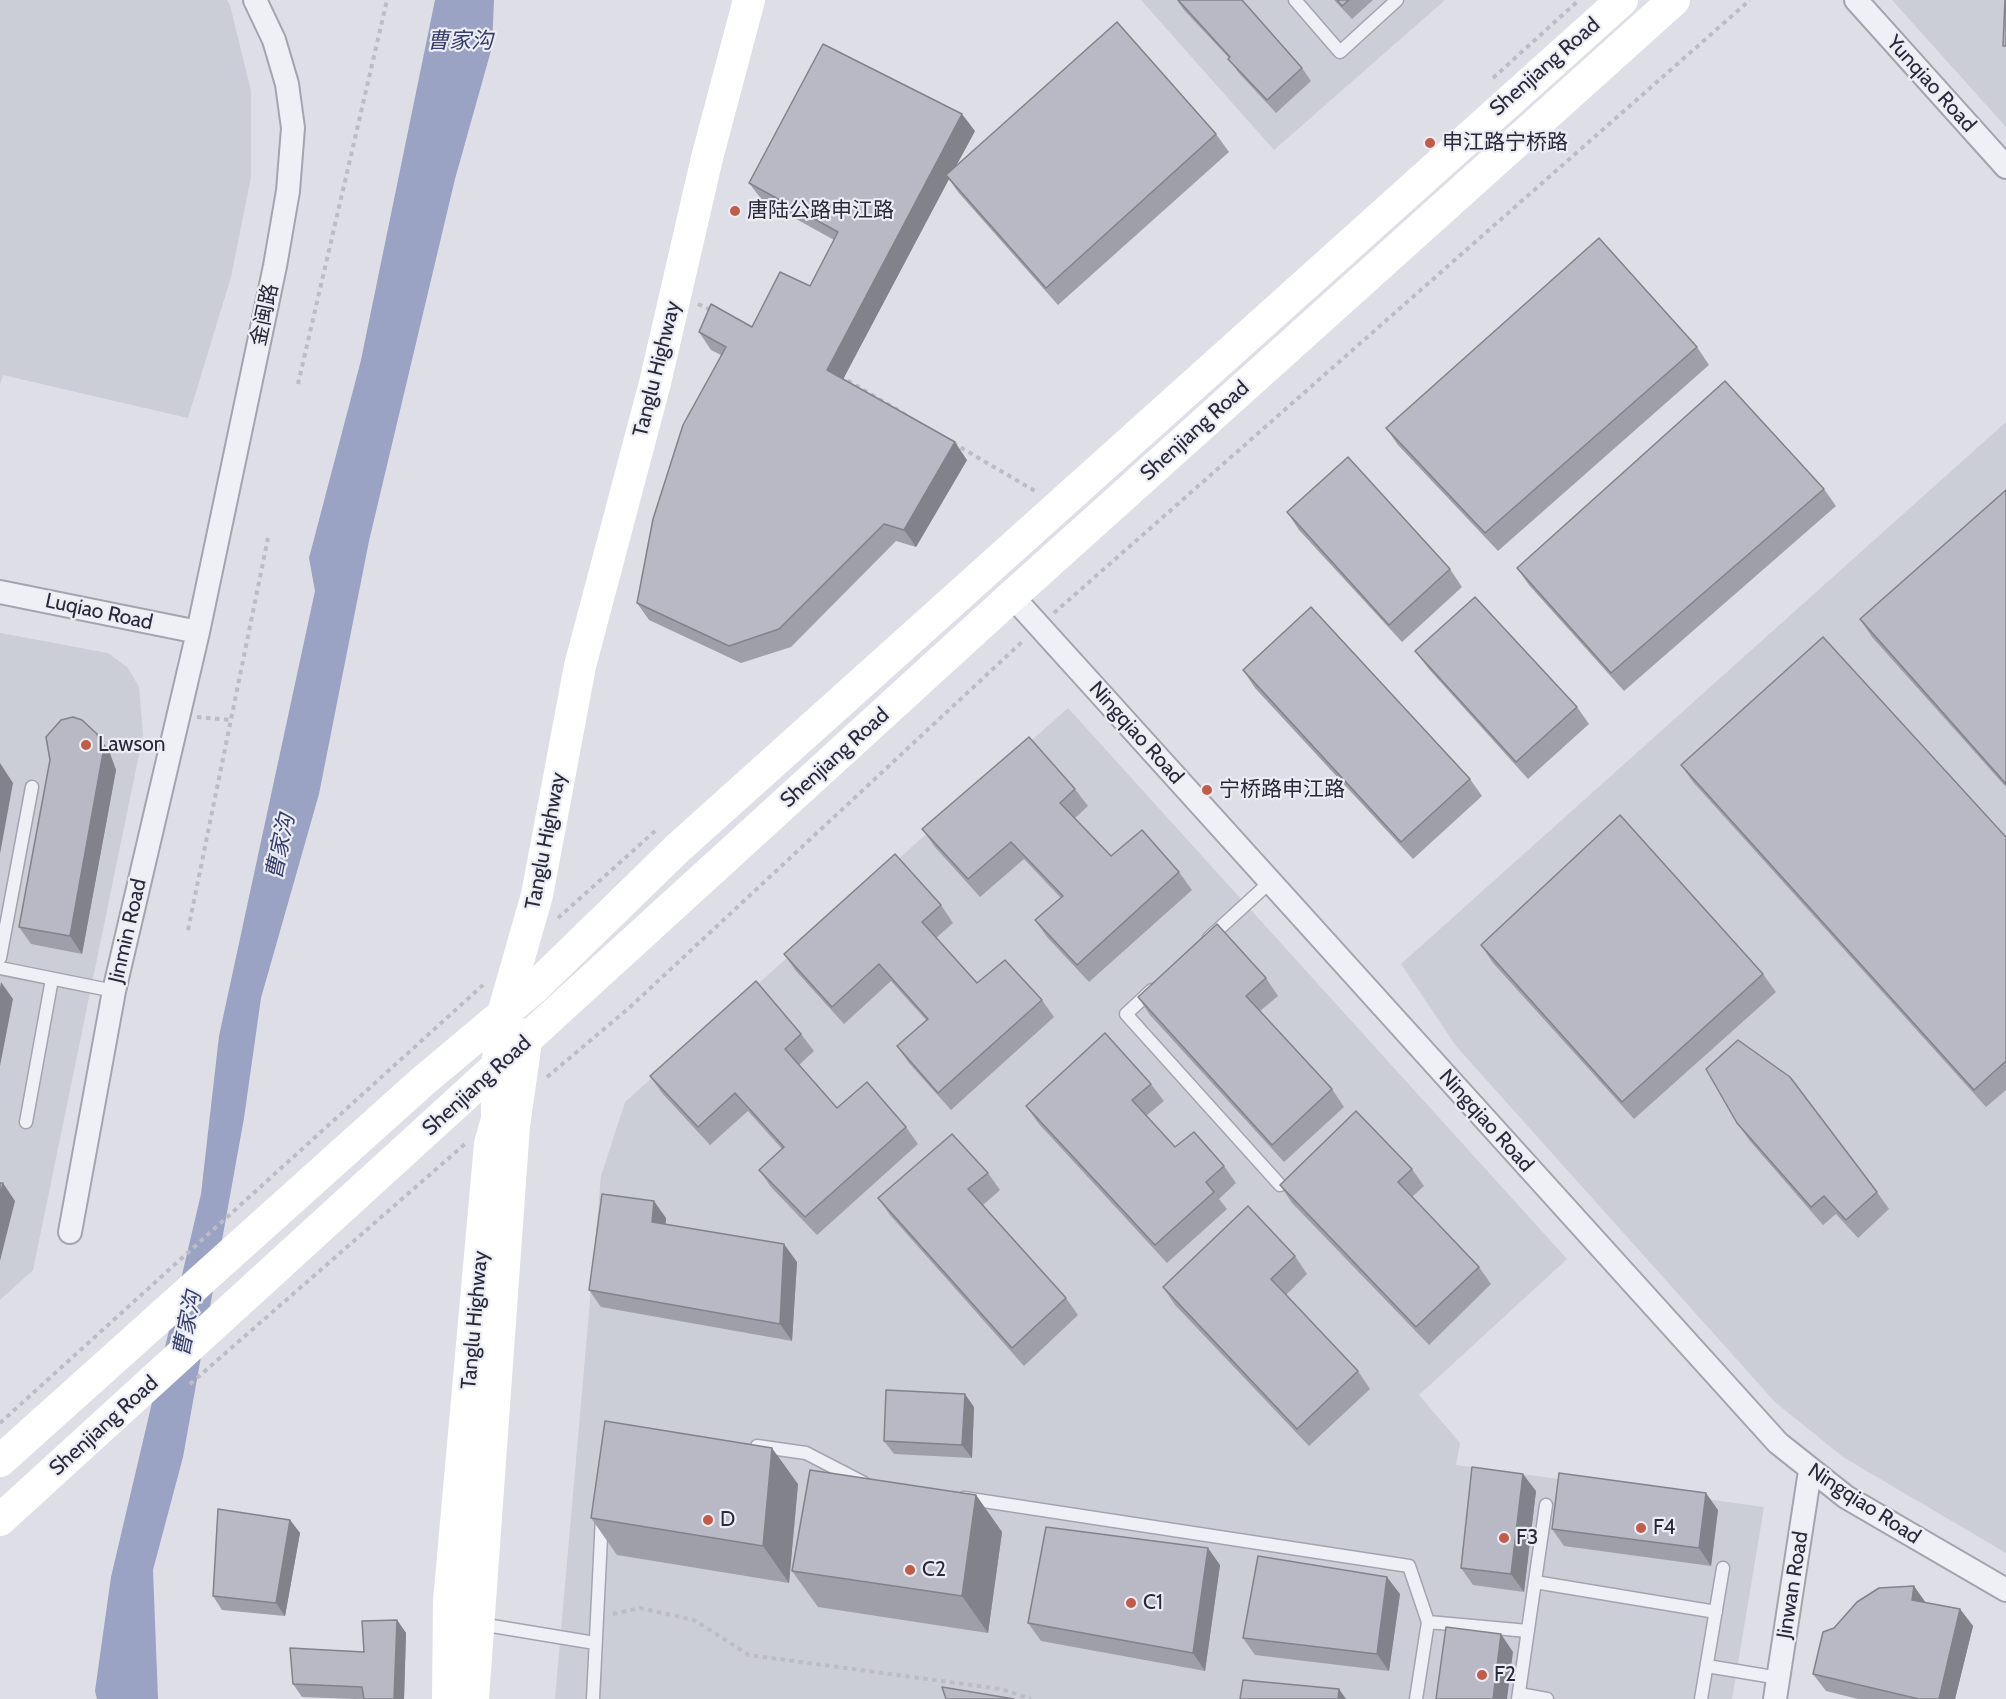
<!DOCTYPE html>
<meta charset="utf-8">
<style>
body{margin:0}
canvas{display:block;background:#dddee6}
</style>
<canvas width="2006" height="1699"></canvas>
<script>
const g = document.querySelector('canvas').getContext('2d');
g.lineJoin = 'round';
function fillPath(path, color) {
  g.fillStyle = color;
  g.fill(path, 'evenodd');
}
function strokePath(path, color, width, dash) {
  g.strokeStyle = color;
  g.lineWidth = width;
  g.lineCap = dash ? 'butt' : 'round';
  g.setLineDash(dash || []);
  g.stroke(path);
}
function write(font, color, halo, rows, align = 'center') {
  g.font = font + ' Cabin,"Noto Sans SC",sans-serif';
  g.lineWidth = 4.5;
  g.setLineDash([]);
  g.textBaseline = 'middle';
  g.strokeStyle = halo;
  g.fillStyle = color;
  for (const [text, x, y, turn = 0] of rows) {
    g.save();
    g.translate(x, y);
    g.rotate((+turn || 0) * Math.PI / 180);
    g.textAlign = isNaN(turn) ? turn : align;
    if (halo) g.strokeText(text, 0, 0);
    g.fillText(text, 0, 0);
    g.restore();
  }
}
fillPath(new Path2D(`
 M0 0H227L230 5 251 91V177L231 277 188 418 3 375 0 384Z
 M1141 0H1445L1274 150Z
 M1892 0H2006V127Z
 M2006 422V1553L1843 1457 1775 1402 1456 1046 1401 964Z
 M0 633 108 653 128 668 139 687 143 735 33 1270 0 1300Z
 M1068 708 1567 1259 1419 1395 1460 1443 1456 1465 1764 1507 1732 1699H555L601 1176 625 1102Z`), '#cbcdd7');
fillPath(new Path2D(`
 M435 0H494L492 47 455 179 369 541 319 794 261 998 244 1118 183 1457 153 1570 158 1699H97L95 1691 111 1577 201 1194 219 1036 315 591 309 558 361 360Z`), '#9aa3c4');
const lane = new Path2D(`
 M1295 0 1340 52 1397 0
 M1209 938 1270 882
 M0 958 32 787
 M0 968 114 991
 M1152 990 1126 1014 1280 1185
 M26 1122 52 979
 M757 1446 806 1453 864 1483
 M964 1498 1409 1566 1428 1622 1416 1699
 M1535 1582 1716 1612
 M1428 1622 1528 1631
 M480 1624 595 1643
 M1707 1666 1779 1678
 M1519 1694 1547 1699
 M593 1699 602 1517
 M1518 1699 1546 1505
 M1701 1699 1723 1568`);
const street = new Path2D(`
 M1856 0 2006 167
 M0 592 198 632
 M1012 596 1778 1443 1846 1497 2006 1590
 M70 1232 114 991 198 632 275 266 288 191 293 128 287 84 274 40 255 0
 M1775 1699 1810 1471`);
strokePath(lane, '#a3a4af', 15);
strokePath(street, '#a3a4af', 26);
strokePath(new Path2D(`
 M1493 78 1579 0
 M698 304 713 311
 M840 376 906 415
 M298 384 387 0
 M953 443 1035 491
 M1054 613 1750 0
 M197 717 231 720
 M558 918 655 831
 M188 930 268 538
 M547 1077 629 1008 1024 640
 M190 1384 465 1144
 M0 1423 483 985
 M613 1614 640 1608 694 1620 749 1655 1001 1689 1031 1699`), '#bbbcc5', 4, [4.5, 4.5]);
strokePath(lane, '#eff0f5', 12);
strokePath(street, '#eff0f5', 22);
strokePath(new Path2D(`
 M0 1461 422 1082 534 988 679 847 1622 0
 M0 1520 1012 596 1674 0
 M448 1699 449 1601 490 1144 497 1119V1068L503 1014 537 895 580 666 655 383 707 158 749 0
 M473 1699 514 1126 527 1034`), '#fff', 32);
fillPath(new Path2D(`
 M1177 0H1242L1302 68 1311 81 1276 113 1238 72 1229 58 1184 10Z
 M1334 0H1373L1352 19Z
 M975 131 956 166 1216 134 1229 152 1058 305 958 192 949 179 843 379 967 460 916 547 896 541 791 647 741 663 649 620 637 603 721 355 711 350 699 332 752 327 810 286 834 240 762 200 749 183Z
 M1697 347 1709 365 1498 551 1398 445 1386 428Z
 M1824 489 1836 506 1624 691 1529 585 1517 568Z
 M2006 490V787L1872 637 1860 619Z
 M1287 512 1450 569 1462 587 1402 642 1299 530Z
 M1415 651 1577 707 1589 724 1528 779 1428 668Z
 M1243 670 1470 779 1482 796 1413 859 1255 688Z
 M97 734 109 751 116 770 82 954 31 944 19 927 50 760Z
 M1681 765 2006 837V1090L1986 1107 1693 782Z
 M1075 789 1088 806 1075 818 1111 856 1179 872 1192 890 1089 982 1047 937 1035 920 1061 898 1024 859 980 897 935 847 922 829Z
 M941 905 953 923 936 938 977 983 1042 1000 1054 1017 951 1110 909 1063 897 1046 927 1021 891 981 844 1024 796 971 784 954Z
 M1481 945 1763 974 1776 992 1634 1119 1493 963Z
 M1266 978 1278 996 1260 1011 1332 1089 1344 1107 1284 1162 1150 1015 1138 997Z
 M801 1034 814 1051 799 1065 837 1108 906 1127 918 1144 817 1235 771 1187 759 1170 782 1149 748 1111 710 1145 662 1093 650 1076Z
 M1151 1084 1164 1101 1146 1116 1175 1147 1224 1166 1236 1183 1219 1199 1227 1209 1167 1263 1039 1124 1026 1106Z
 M1737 1123 1877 1192 1889 1209 1858 1238 1836 1214 1823 1225 1750 1141Z
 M1412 1169 1424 1186 1412 1197 1479 1267 1491 1284 1429 1345 1292 1203 1280 1185Z
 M988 1173 1000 1190 983 1205 1066 1298 1078 1315 1024 1366 890 1215 878 1198Z
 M666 1218V1224L797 1262 792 1341 601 1307 589 1290Z
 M1295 1256 1307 1274 1286 1295 1358 1371 1370 1389 1309 1446 1175 1305 1163 1287Z
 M974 1407 972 1458 894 1454 884 1441Z
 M798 1484 789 1583 617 1555 591 1518Z
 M1536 1491 1524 1592 1473 1585 1461 1568Z
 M976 1495 1002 1532 988 1633 818 1607 792 1571Z
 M1718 1510 1711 1566 1564 1546 1552 1529Z
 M290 1520 300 1533 285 1616 222 1610 213 1596Z
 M1220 1565 1205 1671 1041 1641 1028 1623Z
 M1400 1594 1389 1671 1255 1655 1243 1638Z
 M1926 1603 1960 1609 1973 1626 1955 1699H1858L1826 1691 1813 1674Z
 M397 1620 406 1633 404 1699H355L302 1697 293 1684 364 1652Z`), '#9e9fa9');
fillPath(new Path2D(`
 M962 114 975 131 949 179 946 175 949 179 839 387 827 370Z
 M955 442 967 460 916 547 904 530Z
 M97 734 109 751 116 770 82 954 70 936Z
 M0 763 13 783 0 854Z
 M1 982 13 999 0 1066V988Z
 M3 1183 15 1201 0 1261V1196Z
 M654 1201 666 1218 664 1239 652 1222Z
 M784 1244 797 1262 792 1341 780 1324Z
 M965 1394 974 1407 972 1458 962 1445Z
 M772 1448 798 1484 789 1583 763 1546Z
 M1523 1474 1536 1491 1524 1592 1511 1574Z
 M1706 1493 1718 1510 1711 1566 1699 1548Z
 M976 1495 1002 1532 988 1633 962 1596Z
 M290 1520 300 1533 285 1616 276 1603Z
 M1208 1548 1220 1565 1205 1671 1193 1653Z
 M1387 1577 1400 1594 1389 1671 1377 1654Z
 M1914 1586 1926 1603 1912 1600Z
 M1960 1609 1973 1626 1955 1699H1939Z
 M397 1620 406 1633 404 1699H394Z
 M1501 1634 1513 1652 1507 1699H1493Z
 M1339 1689 1346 1699H1338Z`), '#81828a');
const building = new Path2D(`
 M1178 0H1242L1302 68 1267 100 1228 59 1230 57Z
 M1337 0H1349L1342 6Z
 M2005 0H2006V46H2003Z
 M1117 22 1216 134 1046 288 946 175Z
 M823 44 962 114 827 370 955 442 904 530 884 524 779 629 729 646 637 603 653 519 683 425 726 347 699 332 711 304 752 327 780 272 810 286 838 232 749 183Z
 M1599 238 1697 347 1485 533 1386 428Z
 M1725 381 1824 489 1611 673 1517 568Z
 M1348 457 1450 569 1389 625 1287 512Z
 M2006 490V784L1860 619Z
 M1475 597 1577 707 1516 762 1415 651Z
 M1311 607 1470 779 1401 842 1243 670Z
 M1823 637 2006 837V1061L1974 1090 1681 765Z
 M73 717 82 720 97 734 103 753 70 936 19 927 50 760 46 737 61 720Z
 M1029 737 1075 789 1060 803 1111 856 1142 830 1179 872 1077 965 1035 920 1063 896 1011 842 968 879 922 829Z
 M1620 815 1763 974 1622 1102 1481 945Z
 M895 854 941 905 922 922 977 983 1005 960 1042 1000 938 1093 897 1046 928 1019 879 964 832 1007 784 954Z
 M1217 924 1266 978 1246 996 1332 1089 1272 1145 1138 997Z
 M756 981 801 1034 785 1049 837 1108 867 1082 906 1127 805 1217 759 1170 784 1147 735 1093 698 1127 650 1076Z
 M1105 1033 1151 1084 1132 1100 1175 1147 1194 1132 1224 1166 1206 1182 1214 1192 1155 1245 1026 1106Z
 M1738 1040 1790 1077 1877 1192 1846 1220 1824 1196 1811 1207 1737 1123 1706 1069Z
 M1356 1111 1412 1169 1398 1182 1479 1267 1416 1327 1280 1185Z
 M952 1134 988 1173 968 1189 1066 1298 1012 1348 878 1198Z
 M0 1183H3L0 1196Z
 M602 1194 654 1201 652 1222 784 1244 780 1324 589 1290Z
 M1248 1206 1295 1256 1271 1279 1358 1371 1297 1429 1163 1287Z
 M886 1390 965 1394 962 1445 884 1441Z
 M605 1421 772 1448 763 1546 591 1518Z
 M1472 1467 1523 1474 1511 1574 1461 1568Z
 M810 1470 976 1495 962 1596 792 1571Z
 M1559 1473 1706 1493 1699 1548 1552 1529Z
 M218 1509 290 1520 276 1603 213 1596Z
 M1046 1527 1208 1548 1193 1653 1028 1623Z
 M1258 1556 1387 1577 1377 1654 1243 1638Z
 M1914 1586 1912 1600 1960 1609 1939 1699H1919L1813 1674 1823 1632 1834 1628 1857 1602 1879 1588Z
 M397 1620 394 1699H364L362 1687 293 1684 290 1648 364 1652 362 1621Z
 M1446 1627 1501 1634 1493 1699H1436Z
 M1243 1680 1339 1689 1338 1699H1240Z
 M942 1687 1014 1699H946Z`);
fillPath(building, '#b8b9c5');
strokePath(building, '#81828a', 1.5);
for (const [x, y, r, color] of [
 [1430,143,6,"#c35b4a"],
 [735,211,6,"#c35b4a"],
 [86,745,6,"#c35b4a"],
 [1207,790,6,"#c35b4a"],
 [708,1520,6,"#c35b4a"],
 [1641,1528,6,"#c35b4a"],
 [1504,1538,6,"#c35b4a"],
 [910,1570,6,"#c35b4a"],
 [1131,1603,6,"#c35b4a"],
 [1482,1675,6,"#c35b4a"]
]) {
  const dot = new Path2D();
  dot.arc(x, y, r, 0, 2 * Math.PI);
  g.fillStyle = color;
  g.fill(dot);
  strokePath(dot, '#ecedf4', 2);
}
write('21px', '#28293b', '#ecedf4', [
 ["Shenjiang Road",1545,67,-41],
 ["Yunqiao Road",1931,84,48],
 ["金闽路",265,315,-78],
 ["Tanglu Highway",657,369,-76],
 ["Shenjiang Road",1195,431,-42],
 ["Luqiao Road",99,612,12],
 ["Ningqiao Road",1136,733,48],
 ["Shenjiang Road",835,758,-42],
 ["Tanglu Highway",546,841,-79],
 ["Jinmin Road",128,931,-77],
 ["Shenjiang Road",477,1086,-42],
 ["Ningqiao Road",1486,1121,48],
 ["Tanglu Highway",475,1320,-85],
 ["Shenjiang Road",104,1426,-42],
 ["Ningqiao Road",1864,1504,33],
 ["Jinwan Road",1793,1585,-81]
]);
write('21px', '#28293b', '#ecedf4', [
 ["申江路宁桥路",1442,143],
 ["唐陆公路申江路",747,211],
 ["Lawson",98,745],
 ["宁桥路申江路",1219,790],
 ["D",720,1520],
 ["F4",1653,1528],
 ["F3",1516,1538],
 ["C2",922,1570],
 ["C1",1143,1603],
 ["F2",1494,1675]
], 'left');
write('italic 22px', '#353e6c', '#ecedf4', [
 ["曹家沟",460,42],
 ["曹家沟",281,847,-78],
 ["曹家沟",188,1324,-79]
]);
</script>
